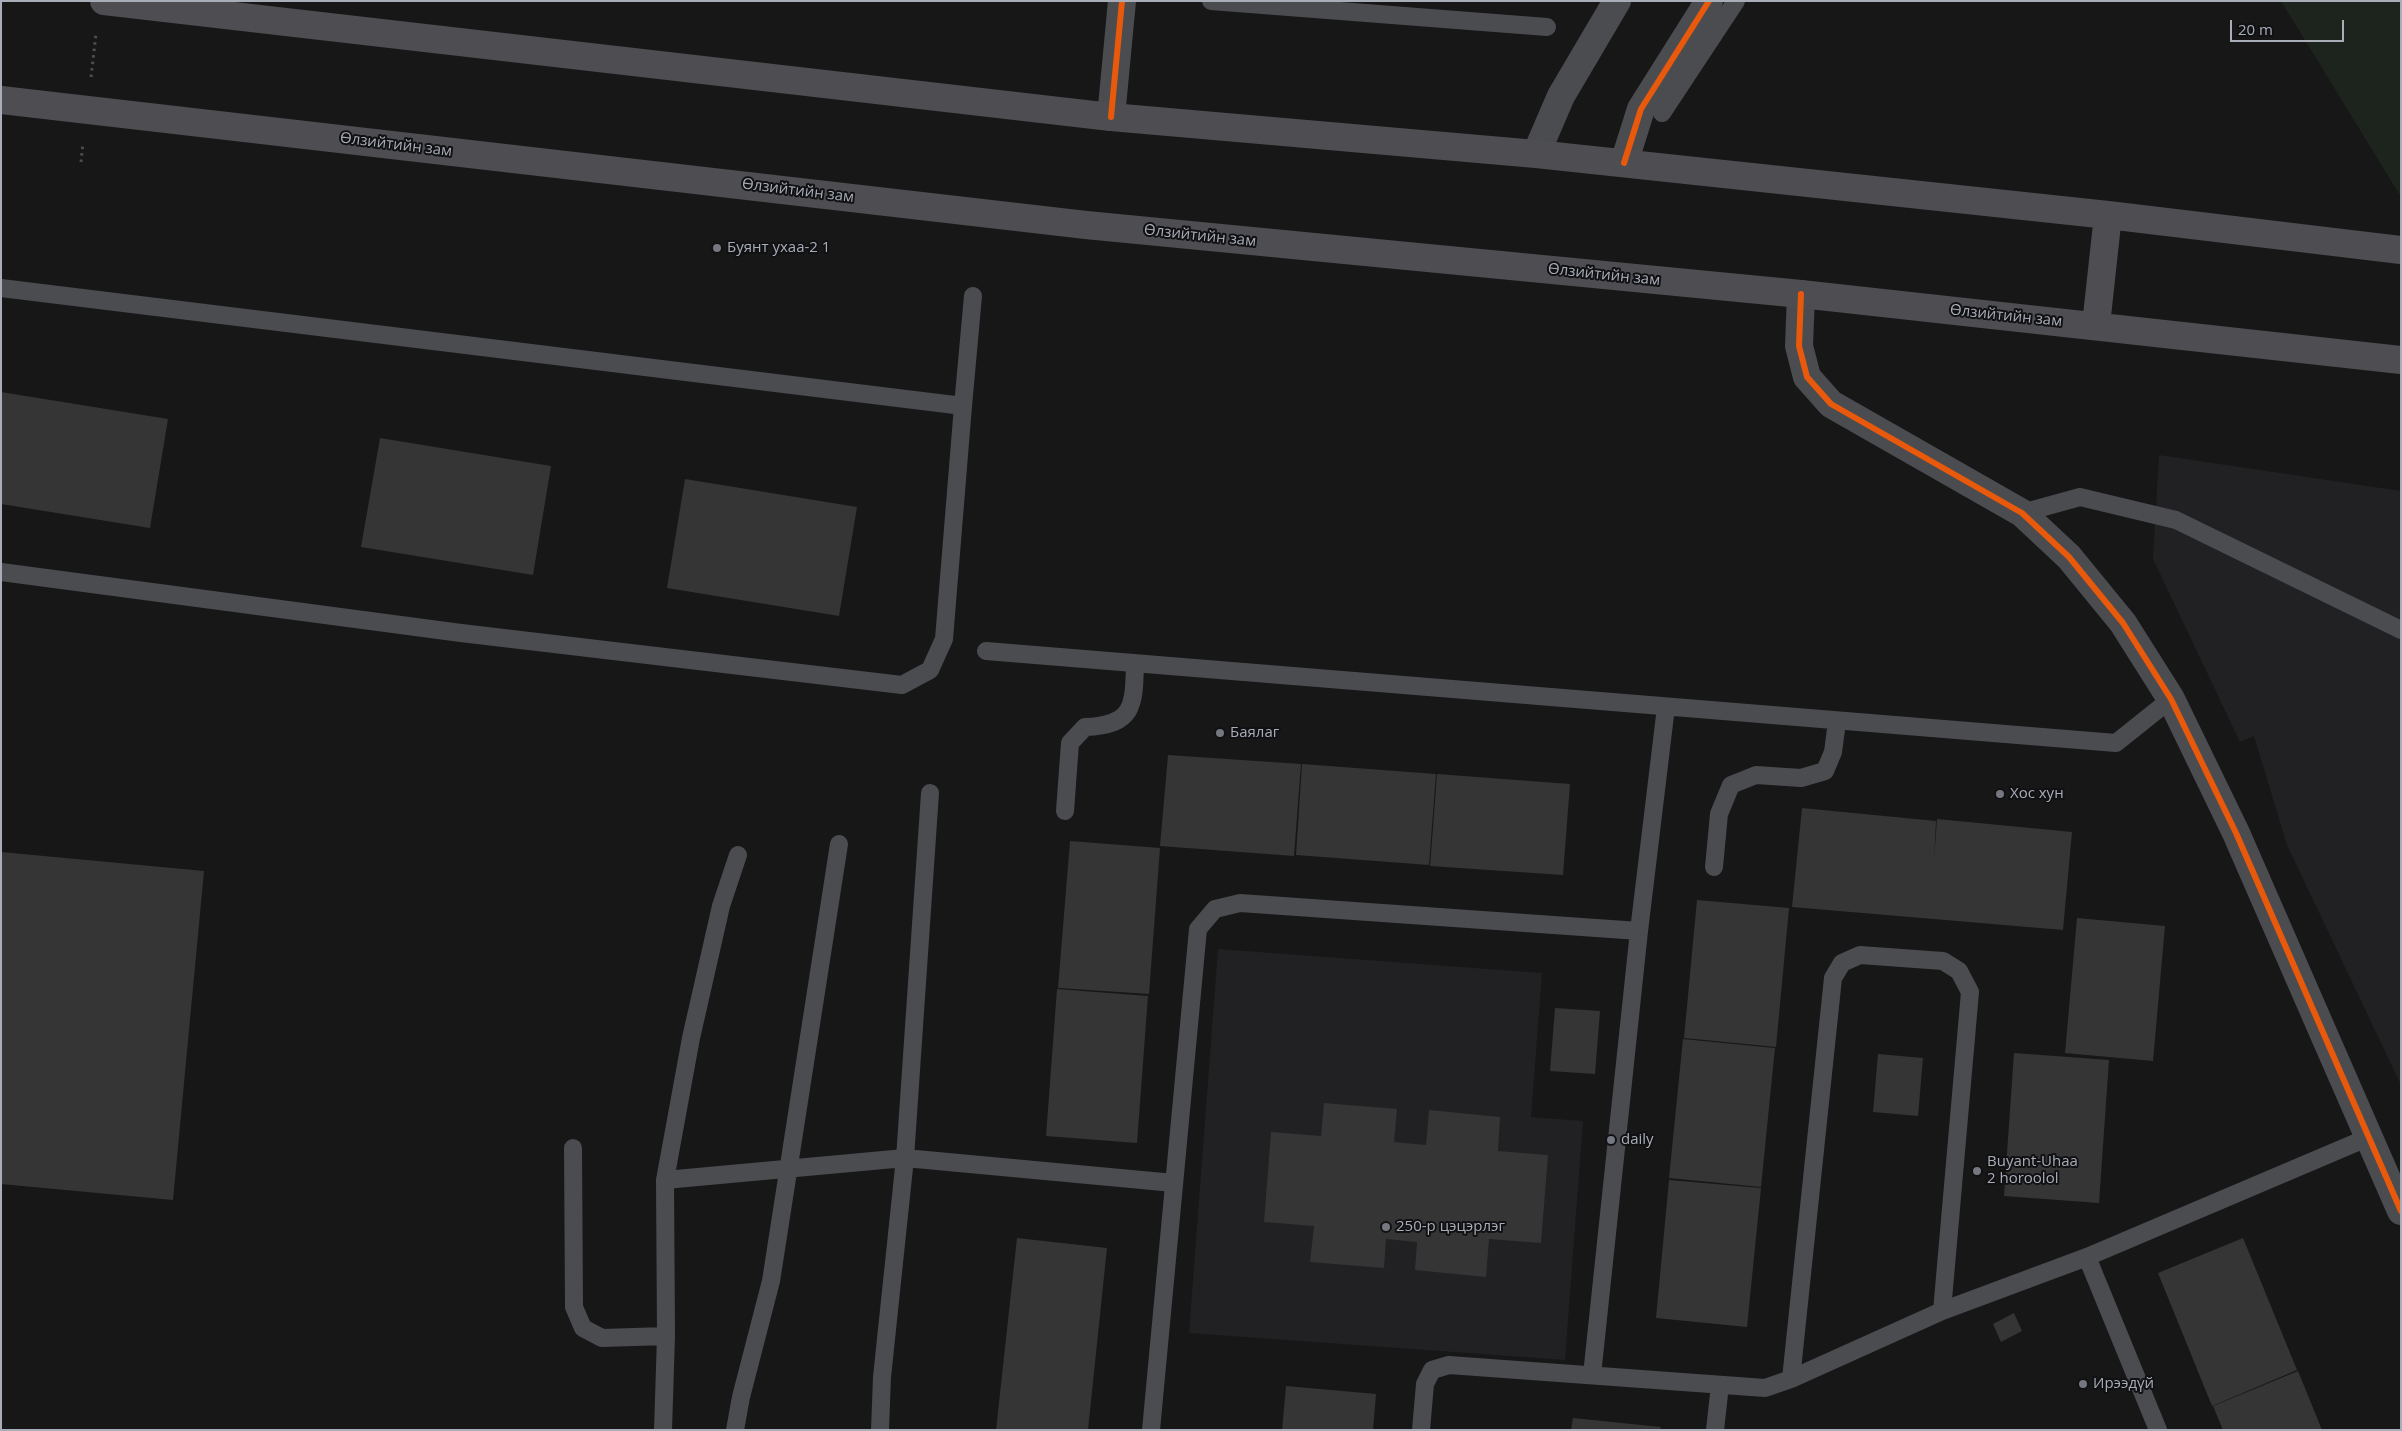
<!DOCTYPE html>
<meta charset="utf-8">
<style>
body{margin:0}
#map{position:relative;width:2402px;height:1431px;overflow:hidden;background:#171717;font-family:"Open Sans",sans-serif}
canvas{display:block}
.frame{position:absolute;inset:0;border:2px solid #a8adb8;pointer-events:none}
.scale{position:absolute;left:2230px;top:20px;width:114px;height:22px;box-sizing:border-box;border:2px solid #a8adb8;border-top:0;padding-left:6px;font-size:15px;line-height:18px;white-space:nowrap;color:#a8adb8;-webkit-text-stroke:4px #111113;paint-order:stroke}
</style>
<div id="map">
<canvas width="2402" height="1431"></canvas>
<div class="frame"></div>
<div class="scale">20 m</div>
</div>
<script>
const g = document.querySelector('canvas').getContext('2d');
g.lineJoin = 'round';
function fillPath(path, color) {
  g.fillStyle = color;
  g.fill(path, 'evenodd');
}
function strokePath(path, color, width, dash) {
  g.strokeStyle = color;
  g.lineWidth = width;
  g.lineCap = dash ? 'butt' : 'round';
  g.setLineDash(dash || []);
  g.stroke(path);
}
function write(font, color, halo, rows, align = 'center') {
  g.font = font + ' "Open Sans",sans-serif';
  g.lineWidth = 4;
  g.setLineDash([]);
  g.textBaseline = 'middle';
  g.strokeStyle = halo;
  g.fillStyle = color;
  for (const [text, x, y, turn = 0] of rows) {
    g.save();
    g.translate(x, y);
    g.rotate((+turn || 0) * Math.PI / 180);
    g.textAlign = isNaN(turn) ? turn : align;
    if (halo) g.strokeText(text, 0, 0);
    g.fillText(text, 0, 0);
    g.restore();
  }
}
fillPath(new Path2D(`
 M2159 455 2401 491V1085L2287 845 2254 736 2240 742 2153 559Z
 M1218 949 1542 973 1531 1117 1583 1121 1565 1360 1189 1333Z`), '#212123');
fillPath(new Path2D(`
 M2281 1H2401V197Z`), '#1d241e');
fillPath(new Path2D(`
 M1 392 168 419 150 528 1 504Z
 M380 438 551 466 533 575 361 547Z
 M685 479 857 507 839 616 667 588Z
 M1168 755 1301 764 1294 856 1160 846Z
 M1302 764 1436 774 1429 865 1296 855Z
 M1437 774 1570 784 1563 875 1430 866Z
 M1802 808 1936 821 1934 860 1937 819 2072 832 2063 930 1792 907Z
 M1070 841 1160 848 1149 994 1058 988Z
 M1 852 204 871 173 1200 1 1184Z
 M1697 900 1789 908 1776 1047 1684 1038Z
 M2077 918 2165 926 2153 1061 2065 1053Z
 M1057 989 1148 996 1137 1143 1046 1136Z
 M1555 1008 1600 1011 1595 1074 1550 1071Z
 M1683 1039 1775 1048 1761 1187 1669 1178Z
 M2014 1053 2109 1060 2099 1203 2004 1196Z
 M1878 1054 1923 1058 1918 1116 1873 1112Z
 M1324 1103 1397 1109 1394 1142 1426 1145 1429 1110 1500 1117 1498 1151 1548 1155 1541 1243 1489 1239 1486 1277 1415 1270 1417 1242 1386 1239 1384 1268 1310 1262 1314 1226 1264 1222 1271 1132 1321 1136Z
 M1669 1180 1761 1188 1747 1327 1656 1318Z
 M1017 1238 1107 1248 1088 1430H996Z
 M2243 1238 2297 1370 2212 1406 2158 1273Z
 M2014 1313 2022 1331 2001 1342 1993 1324Z
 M2298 1371 2322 1430H2223L2213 1406Z
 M1286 1386 1376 1394 1373 1430H1282Z
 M1573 1418 1661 1427 1660 1430H1571Z`), '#353536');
strokePath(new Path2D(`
 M91 77 96 34
 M81 162 83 143`), '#4d4e52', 3, [2.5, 4]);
strokePath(new Path2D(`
 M1211 1 1547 27
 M1662 113 1736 1
 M1 288 963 406 973 296
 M2022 513 2080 497 2176 520 2401 630
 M1 572 461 633 902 685 930 670 944 639 963 406
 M986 651 2116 743 2171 699
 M1065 811 1070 743 1085 727C1134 725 1134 706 1135 663
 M1714 867 1719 814 1731 785 1756 775 1801 778 1825 771 1833 752 1837 722
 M573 1148 574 1307 583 1328 602 1338 666 1336
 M665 1180 905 1158 1174 1183
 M2087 1257 2158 1430
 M1592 1375 1639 931 1666 707
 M1791 1379 1833 978 1842 963 1860 955 1943 961 1959 971 1970 992 1942 1311
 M663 1430 666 1336 665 1180 691 1038 721 906 738 855
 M735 1430 741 1397 771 1281 839 844
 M880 1430 882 1377 905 1158 930 793
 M1151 1430 1198 929 1215 909 1240 903 1639 931
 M1421 1430 1425 1384 1432 1370 1449 1365 1765 1388 1791 1379 1942 1311 2087 1257 2367 1138
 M1715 1430 1720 1385`), '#4b4c50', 18);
strokePath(new Path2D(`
 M1111 117 1122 1
 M1536 154 1561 96 1617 1
 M1624 163 1641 109 1709 1
 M1801 294 1799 346 1807 377 1831 404 2022 513 2069 557 2123 623 2171 699 2236 833 2401 1211`), '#4b4c50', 28);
strokePath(new Path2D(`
 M104 1 1111 117 1536 154 2108 215 2401 250
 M1 100 1086 225 1801 294 2401 360
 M2096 325 2108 215`), '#4e4e52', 28);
strokePath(new Path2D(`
 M1111 117 1122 1
 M1624 163 1641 109 1709 1
 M1801 294 1799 346 1807 377 1831 404 2022 513 2069 557 2123 623 2171 699 2236 833 2401 1211`), '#e8590c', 6);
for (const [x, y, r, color] of [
 [717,248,5,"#757880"],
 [1220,733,5,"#757880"],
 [2000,794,5,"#757880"],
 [1611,1140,5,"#757880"],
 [1977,1171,5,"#757880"],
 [1386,1227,5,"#757880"],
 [2083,1384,5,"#757880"]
]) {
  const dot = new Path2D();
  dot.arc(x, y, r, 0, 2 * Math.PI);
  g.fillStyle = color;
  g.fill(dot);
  strokePath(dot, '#111113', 2);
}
write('15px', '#a8adb8', '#111113', [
 ["Өлзийтийн зам",396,145,7],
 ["Өлзийтийн зам",798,191,7],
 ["Өлзийтийн зам",1200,236,6],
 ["Өлзийтийн зам",1604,275,6],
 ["Өлзийтийн зам",2006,316,6]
]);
write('15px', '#a8adb8', '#111113', [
 ["Буянт ухаа-2 1",727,248],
 ["Баялаг",1230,733],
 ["Хос хун",2010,794],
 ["daily",1621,1140],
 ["Buyant-Uhaa",1987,1162],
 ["2 horoolol",1987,1179],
 ["250-р цэцэрлэг",1396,1227],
 ["Ирээдүй",2093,1384]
], 'left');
</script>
